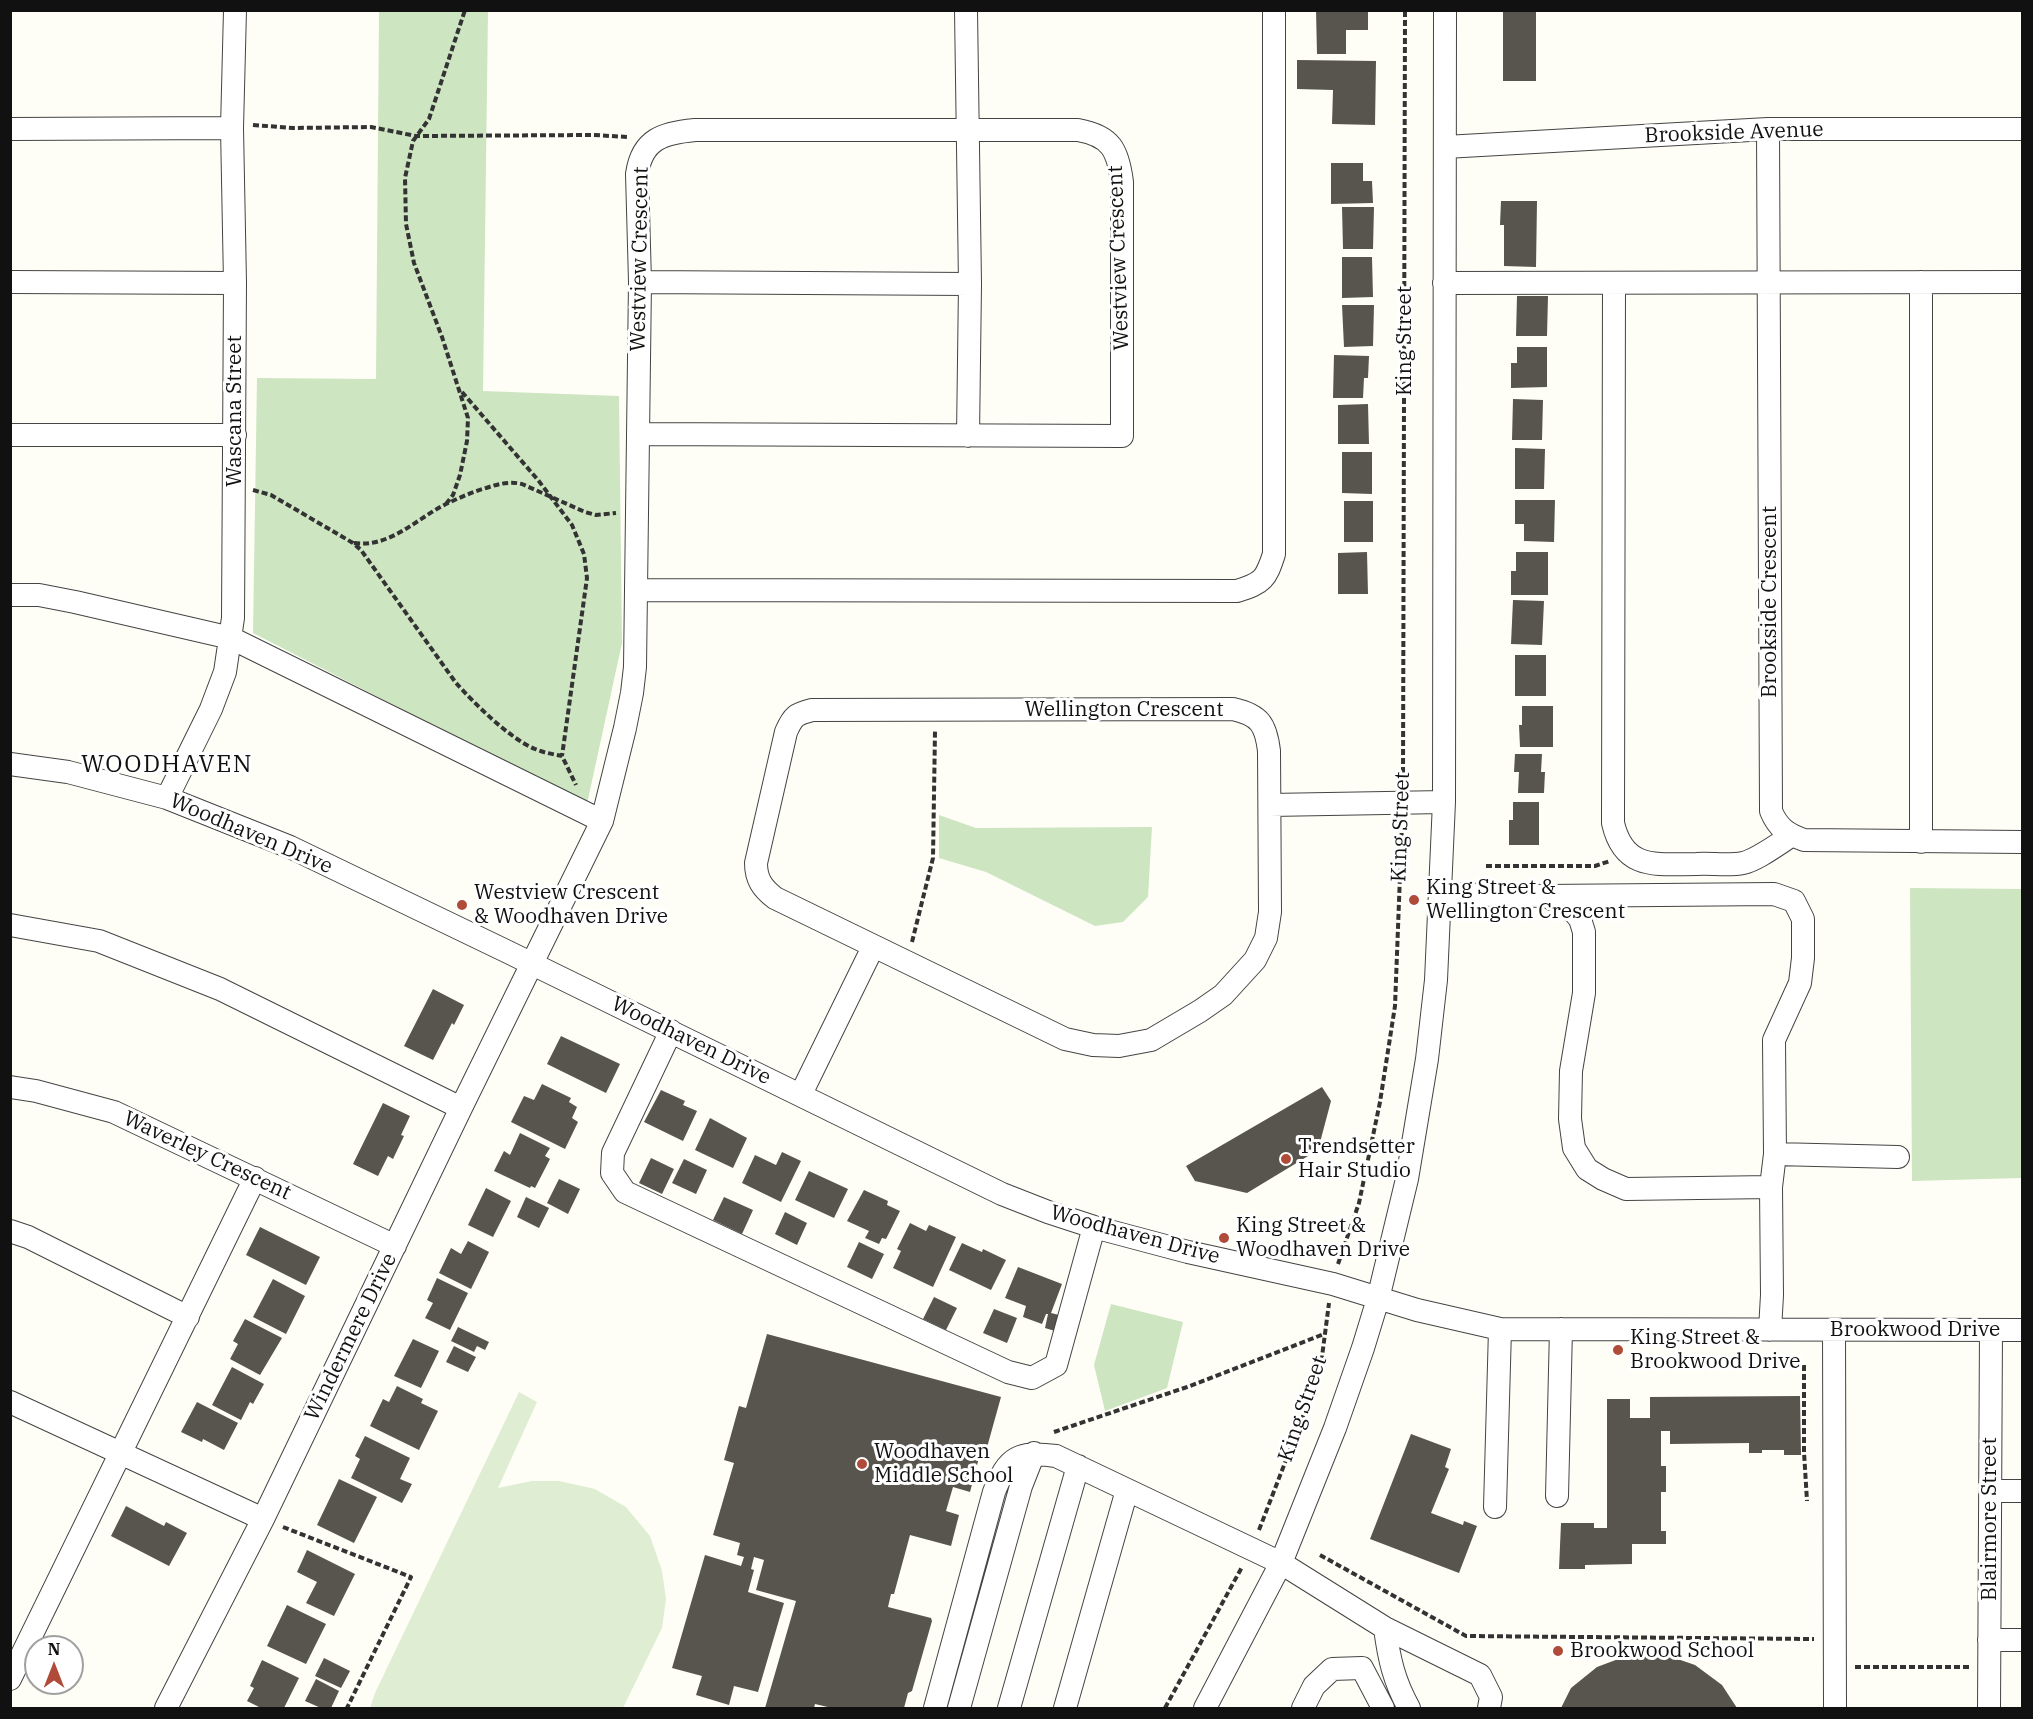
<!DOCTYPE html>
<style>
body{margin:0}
#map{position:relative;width:2033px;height:1719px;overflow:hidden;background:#fefef6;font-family:"IBM Plex Serif",serif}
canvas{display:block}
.frame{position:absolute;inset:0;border:12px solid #111;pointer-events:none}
.north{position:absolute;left:24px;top:1635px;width:60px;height:60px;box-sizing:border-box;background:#fff;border:2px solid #a0a0a0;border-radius:50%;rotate:0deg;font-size:16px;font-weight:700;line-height:24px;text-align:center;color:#111}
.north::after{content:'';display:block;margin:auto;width:21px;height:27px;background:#b04a39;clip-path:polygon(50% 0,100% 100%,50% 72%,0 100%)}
</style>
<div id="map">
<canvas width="2033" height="1719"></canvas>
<div class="frame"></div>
<div class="north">N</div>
</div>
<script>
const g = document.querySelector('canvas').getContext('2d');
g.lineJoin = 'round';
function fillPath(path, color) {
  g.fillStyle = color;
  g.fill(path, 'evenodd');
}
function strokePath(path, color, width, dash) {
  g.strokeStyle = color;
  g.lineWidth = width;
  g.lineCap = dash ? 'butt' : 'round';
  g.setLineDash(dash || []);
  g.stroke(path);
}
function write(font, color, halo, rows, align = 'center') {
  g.font = font + ' "IBM Plex Serif",serif';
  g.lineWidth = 6;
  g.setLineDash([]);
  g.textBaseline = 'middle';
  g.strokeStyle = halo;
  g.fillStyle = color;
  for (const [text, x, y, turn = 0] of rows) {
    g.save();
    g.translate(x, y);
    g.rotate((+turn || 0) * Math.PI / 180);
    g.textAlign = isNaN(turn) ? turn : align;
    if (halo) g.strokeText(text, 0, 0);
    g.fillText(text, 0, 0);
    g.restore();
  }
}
fillPath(new Path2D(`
 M379 11H488L483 391 619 396 622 643 587 804 253 633 257 378 376 379Z
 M939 815 976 828 1152 827 1148 897 1123 922 1095 926 986 872 939 858Z
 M1910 888 2022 889V1178L1912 1181Z
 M1111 1304 1183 1322 1167 1388 1105 1411 1094 1365Z`), '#cee5c2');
fillPath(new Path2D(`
 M519 1392 537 1402 498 1488 532 1481H559L595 1489 626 1507 650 1536 662 1571 666 1599 662 1628 623 1708H370L375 1693Z`), '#dfedd3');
fillPath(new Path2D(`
 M1316 10H1368V30H1346V54H1317Z
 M1503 12H1536V81H1503Z
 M1297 60 1376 61 1375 125 1332 124 1333 90 1297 89Z
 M1331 163H1363V181H1372L1373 203 1331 204Z
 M1501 201H1537L1536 267 1504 266V225H1500Z
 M1342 207H1374L1373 249H1343Z
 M1342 257H1372L1373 297 1342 298Z
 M1517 296H1548L1547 336H1516Z
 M1342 305H1374L1373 346 1344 347Z
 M1517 347H1547V387L1511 388V363H1517Z
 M1334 355 1369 356 1368 378H1364L1363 398H1333Z
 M1513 399 1543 400 1542 440H1512Z
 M1368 404 1369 444H1338V405Z
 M1515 448 1545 449 1544 489H1515Z
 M1342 452H1372V494L1342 493Z
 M1515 500H1555L1554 542 1524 541V524H1515Z
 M1344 501H1373V542H1344Z
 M1367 552 1368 594H1338V553Z
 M1516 552H1548V595H1511V571H1516Z
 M1513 600 1544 601 1542 645 1511 644Z
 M1515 655H1546V696H1515Z
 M1522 706H1553V747H1520L1519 725H1522Z
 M1515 754H1542L1541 772H1545L1544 793H1518L1519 772H1514Z
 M1513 802H1539V845H1509V820H1513Z
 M433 989 464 1005 454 1025 452 1023 433 1060 404 1046Z
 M561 1036 620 1064 606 1093 547 1064Z
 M542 1084 571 1098 569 1102 577 1107 572 1118 578 1122 565 1149 511 1122 524 1096 534 1100Z
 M1322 1087 1331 1101 1318 1150 1247 1193 1195 1181 1186 1166Z
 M661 1090 685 1101 683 1105 697 1111 683 1141 644 1122Z
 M383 1103 410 1116 401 1135 404 1136 393 1159 388 1156 378 1176 353 1164Z
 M710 1118 747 1138 733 1168 695 1150Z
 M520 1133 550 1148 545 1156 550 1159 535 1188 531 1186 530 1188 494 1171 504 1151 510 1155Z
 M782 1152 801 1161 781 1202 742 1183 755 1155 776 1165Z
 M651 1158 674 1169 662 1194 639 1183Z
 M684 1159 707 1170 696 1194 672 1183Z
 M809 1171 848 1189 834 1218 795 1200Z
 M559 1179 580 1189 568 1214 547 1203Z
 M486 1188 511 1201 493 1237 468 1225Z
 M864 1190 888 1201 887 1205 900 1211 886 1239 882 1238 879 1244 865 1238 869 1231 847 1221Z
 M526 1197 549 1208 539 1228 517 1217Z
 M724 1197 753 1210 742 1234 713 1220Z
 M785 1212 807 1223 797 1245 775 1234Z
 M910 1223 926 1231 929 1225 956 1237 933 1287 893 1268 901 1251 897 1249Z
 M260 1227 320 1257 306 1285 246 1255Z
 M468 1241 489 1252 471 1289 439 1273 451 1248 461 1254Z
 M859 1242 884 1254 872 1279 847 1267Z
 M962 1243 982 1252 983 1249 1006 1260 991 1290 949 1270Z
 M1018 1267 1062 1284 1051 1313 1059 1315 1055 1331 1045 1328 1048 1314H1046L1042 1324 1023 1317 1026 1306 1005 1298Z
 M437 1278 468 1293 450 1330 425 1318 433 1303 427 1300Z
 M273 1279 305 1296 286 1334 253 1317Z
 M934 1297 957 1308 946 1330 923 1319Z
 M994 1309 1017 1318 1007 1343 983 1333Z
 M245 1319 282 1338 260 1375 230 1359 238 1344 233 1341Z
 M458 1327 489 1342 485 1350 477 1346 474 1352 451 1341Z
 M767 1334 1001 1397 986 1451 981 1450 970 1492 953 1487 946 1511 959 1515 951 1546 910 1535 894 1594H891L888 1607 931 1618 932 1621 912 1691 908 1693 904 1708H832L815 1704 814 1708H765L796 1601 756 1590 764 1560 754 1557 751 1569 754 1570 748 1592 784 1603 758 1692 734 1686 729 1705 696 1695 702 1676 672 1668 705 1555 741 1566 744 1557 737 1555 740 1543 713 1535 734 1463 724 1460 739 1406 746 1408Z
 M413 1339 439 1351 421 1388 394 1376Z
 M454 1346 476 1357 468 1372 446 1362Z
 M232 1367 264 1384 253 1404 250 1402 241 1420 212 1405Z
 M397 1386 423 1399 421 1403 438 1411 419 1450 370 1426 383 1399 389 1402Z
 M1800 1396 1801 1455H1784V1450H1762V1453H1749V1443L1670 1444V1431H1661V1466H1666V1492H1661V1531H1666V1544H1632V1564L1585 1565V1569H1559L1561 1523H1594V1528H1607V1399H1630V1418H1650V1397Z
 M197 1402 238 1423 224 1450 203 1439 202 1442 181 1432Z
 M1411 1434 1451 1449 1445 1467 1449 1469 1431 1513 1463 1525 1464 1521 1477 1526 1459 1573 1370 1539Z
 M365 1436 410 1458 400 1479 412 1484 402 1503 351 1478 360 1459 355 1456Z
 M339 1479 377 1497 354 1543 317 1525Z
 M126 1506 164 1526 166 1522 187 1533 169 1566 111 1536Z
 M307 1550 355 1574 334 1616 306 1603 317 1582 297 1572Z
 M287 1605 326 1624 306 1664 267 1646Z
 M1663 1654 1695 1665 1722 1685 1737 1708H1561L1571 1688 1597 1667 1629 1655Z
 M324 1658 350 1671 341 1688 315 1676Z
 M262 1660 299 1678 284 1708H261L247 1701 254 1688 250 1686Z
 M316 1679 339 1691 331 1708H321L305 1701Z`), '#58544e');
const minor = new Path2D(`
 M966 10 970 284 968 436
 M10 129 232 128
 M1768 129 1771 811C1778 828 1787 834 1804 840L2022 842
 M1445 147 1768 129H2022
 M10 282 235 283
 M640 282 970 284
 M1921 282V842
 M1444 283 2022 282
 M1614 283 1613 823C1624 871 1657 864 1697 864 1711 863 1729 866 1743 863 1757 860 1778 844 1791 836
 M10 435H235
 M637 590 1237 591C1263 583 1266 579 1274 554V10
 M10 595H39L75 602 231 638 602 821
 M1233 709C1260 715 1266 725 1269 751L1270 912 1266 938 1255 960 1223 995 1200 1011 1151 1040 1119 1046 1093 1045 1065 1039 775 898C762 888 756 879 756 863L786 732C793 716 796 714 812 710Z
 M10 764 68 772 167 798 290 847 508 952 1002 1194 1048 1212 1094 1227 1188 1252 1333 1284 1417 1310 1500 1329 2022 1330
 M167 798 211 709 225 672 233 618 235 283 232 128 235 10
 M1270 805 1444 802
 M1441 894 1545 896 1774 894 1794 901 1803 919V958L1800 983 1774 1040 1775 1154 1771 1187 1772 1295 1770 1330
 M1547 896 1574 912 1580 919 1584 932V993L1571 1071 1570 1119 1574 1148 1587 1169 1603 1179 1626 1189 1771 1187
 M10 925 99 941 220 989 461 1108
 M671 1031 613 1153 612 1173 625 1192 1008 1372 1032 1378 1056 1365 1094 1227
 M10 1087 36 1091 114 1112 395 1246
 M801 1094 873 947
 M1775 1154 1898 1157
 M10 1231 28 1237 188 1317
 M1834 1330 1835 1708
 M10 1402 263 1519
 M1990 1491H2022
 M1557 1496 1561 1329
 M1495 1507 1500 1329
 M1385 1628C1389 1659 1394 1681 1409 1708
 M1989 1640H2022
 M10 1679 255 1178
 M166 1708 263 1519 461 1108 602 821 625 728 632 693 635 667 640 282 637 174C642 139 663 133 695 130H1078C1111 136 1118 150 1122 182V436L638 434
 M935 1708 994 1492C1008 1456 1019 1451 1056 1456L1281 1563 1385 1628 1480 1675 1491 1697 1489 1708
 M959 1708 1021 1486 1034 1453
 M1009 1708 1078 1466
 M1065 1708 1127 1490
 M1205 1708 1281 1563 1335 1428 1363 1348 1378 1299 1407 1179 1427 1059 1436 980 1444 802 1445 10
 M1303 1708 1314 1686 1332 1669 1362 1668 1383 1708
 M1989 1708 1991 1330`);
strokePath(minor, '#444', 24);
strokePath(new Path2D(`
 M253 125 293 128 371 127 416 136 594 135 628 137
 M462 392 538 480 572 525 584 554 587 578 562 756
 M253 490 271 495 353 543 361 550 456 683C474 703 510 739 535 749 544 753 553 754 562 756L576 785
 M446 504 453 495 460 475 467 441 468 418 442 337 414 263 406 224 405 178 413 141 429 119 465 10
 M354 543C390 548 416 519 446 504 459 498 472 492 486 488 498 484 509 481 522 484L585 512 596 515 616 513
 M1403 782 1405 10
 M1486 866H1595L1610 861
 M912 942 933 858 935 731
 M1338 1264 1359 1203 1380 1102 1395 1006 1402 823
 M1804 1365V1452L1807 1501
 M1054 1432 1190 1386 1324 1334
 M283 1527 411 1577 347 1708
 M1259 1530 1320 1372 1329 1303
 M1320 1555 1466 1636 1814 1639
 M1855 1667H1970
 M1165 1708 1242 1567`), '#333', 4, [6, 3]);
strokePath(minor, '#fff', 22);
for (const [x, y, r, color] of [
 [1414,900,6,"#b04a39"],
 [462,905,6,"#b04a39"],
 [1286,1159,6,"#b04a39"],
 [1224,1238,6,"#b04a39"],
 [1618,1350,6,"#b04a39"],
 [862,1464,6,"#b04a39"],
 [1558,1651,6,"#b04a39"]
]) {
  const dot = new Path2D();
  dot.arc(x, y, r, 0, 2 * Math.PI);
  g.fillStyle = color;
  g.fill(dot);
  strokePath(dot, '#fff', 2);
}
write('21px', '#111', '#fff', [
 ["Brookside Avenue",1734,133,-2],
 ["Westview Crescent",1119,258,-92],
 ["Westview Crescent",640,259,-89],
 ["King Street",1405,341,-90],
 ["Wascana Street",235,411,-90],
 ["Brookside Crescent",1770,602,-90],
 ["Wellington Crescent",1124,710],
 ["King Street",1401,827,-88],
 ["Woodhaven Drive",251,834,23],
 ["Woodhaven Drive",691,1041,26],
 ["Waverley Crescent",207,1156,25],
 ["Woodhaven Drive",1135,1235,15],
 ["Brookwood Drive",1915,1330],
 ["Windermere Drive",351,1337,-64],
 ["King Street",1303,1409,-71],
 ["Blairmore Street",1990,1519,-90]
]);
write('21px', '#111', '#fff', [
 ["King Street &",1426,888],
 ["Wellington Crescent",1426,912],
 ["Westview Crescent",474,893],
 ["& Woodhaven Drive",474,917],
 ["Trendsetter",1298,1147],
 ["Hair Studio",1298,1171],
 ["King Street &",1236,1226],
 ["Woodhaven Drive",1236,1250],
 ["King Street &",1630,1338],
 ["Brookwood Drive",1630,1362],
 ["Woodhaven",874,1452],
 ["Middle School",874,1476],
 ["Brookwood School",1570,1651]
], 'left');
g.letterSpacing = '1.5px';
write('24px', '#111', '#fff', [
 ["WOODHAVEN",167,765]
]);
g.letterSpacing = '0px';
</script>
